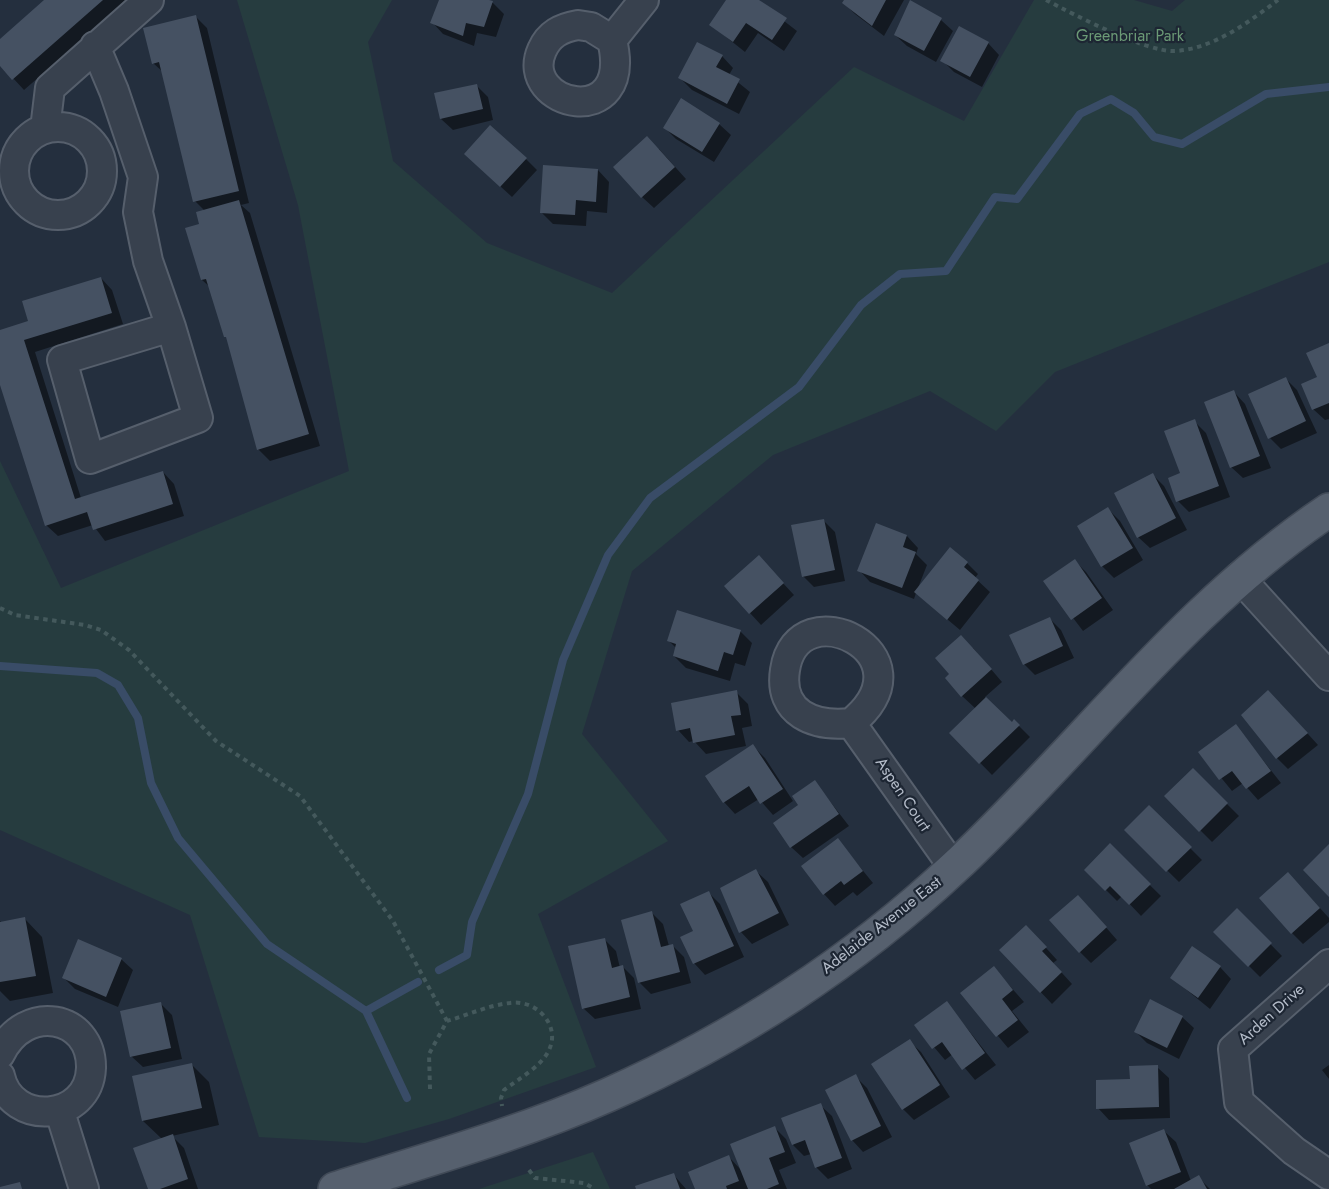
<!DOCTYPE html>
<style>
body{margin:0}
canvas{display:block;background:#242f3e}
</style>
<canvas width="1329" height="1189"></canvas>
<script>
const g = document.querySelector('canvas').getContext('2d');
g.lineJoin = 'round';
function fillPath(path, color) {
  g.fillStyle = color;
  g.fill(path, 'evenodd');
}
function strokePath(path, color, width, dash) {
  g.strokeStyle = color;
  g.lineWidth = width;
  g.lineCap = dash ? 'butt' : 'round';
  g.setLineDash(dash || []);
  g.stroke(path);
}
function write(font, color, halo, rows, align = 'center') {
  g.font = font + ' Jost,sans-serif';
  g.lineWidth = 4.5;
  g.setLineDash([]);
  g.textBaseline = 'middle';
  g.strokeStyle = halo;
  g.fillStyle = color;
  for (const [text, x, y, turn = 0] of rows) {
    g.save();
    g.translate(x, y);
    g.rotate((+turn || 0) * Math.PI / 180);
    g.textAlign = isNaN(turn) ? turn : align;
    if (halo) g.strokeText(text, 0, 0);
    g.fillText(text, 0, 0);
    g.restore();
  }
}
fillPath(new Path2D(`
 M237 0H392L368 42 393 161 487 243 612 293 854 67 964 121 1034 0H1134L1172 11 1185 0H1329V262L1055 372 996 431 930 391 773 455 632 571 582 734 668 841 538 914 596 1067 449 1119 365 1143 259 1137 190 915 0 830V461L61 588 349 471 298 205Z
 M593 1152 610 1189H479Z`), '#263c3f');
fillPath(new Path2D(`
 M47 0H128L24 90 0 64V41Z
 M440 0H485L493 3 504 14 496 37 477 33 474 46 443 34 432 22Z
 M728 0H757L797 31 784 51 758 33 745 52 711 25Z
 M845 0H904L884 36 855 14 844 3Z
 M911 2 941 20 953 31 936 62 907 46 895 35Z
 M196 17 207 28 249 203 241 205 250 213 320 446 270 461 258 449 228 340 211 288 202 280 201 225 205 211 195 201 164 73 153 63Z
 M988 43 999 55 982 87 954 72 942 60Z
 M722 56 733 68 729 75 750 92 739 114 692 90 680 78Z
 M476 85 488 97 493 120 453 130 441 119Z
 M719 124 731 135 714 162 676 139 665 128Z
 M659 149 686 179 654 208 642 197Z
 M526 159 537 170 512 197 477 165Z
 M598 170 609 182 607 213 587 211 586 226 553 224 542 213Z
 M101 278 112 290 123 324 35 352 81 498 163 472 174 484 184 516 105 541 93 525 58 536 46 525 0 380V331L30 322Z
 M1329 345V419L1325 420 1313 409Z
 M1286 379 1297 390 1317 433 1281 449 1270 438Z
 M1234 392 1245 404 1271 468 1243 478 1231 467Z
 M1194 421 1206 433 1230 497 1189 512 1178 501Z
 M1153 475 1164 486 1187 530 1150 548 1138 537Z
 M1108 509 1120 521 1143 560 1114 578 1102 566Z
 M823 520 835 532 845 581 814 587 803 576Z
 M907 536 918 548 916 554 927 565 918 588 967 563 978 574 975 578 990 592 960 630 916 593 914 599 870 582 859 570Z
 M1075 561 1086 572 1113 610 1083 631 1045 581Z
 M770 569 794 595 761 625 750 613Z
 M1049 618 1061 630 1074 658 1035 675 1024 664Z
 M740 631 752 643 745 666 735 663 730 681 686 668 674 656 677 649 669 641Z
 M973 648 1002 682 985 697 1012 724 1014 721 1030 737 992 775 951 733 976 709 962 696Z
 M736 692 748 704 752 726 742 728 746 746 706 754 694 741 689 742 678 730Z
 M1280 703 1318 745 1288 769 1277 758Z
 M1236 726 1281 783 1258 800 1243 783 1232 791 1200 752Z
 M753 746 765 758 793 801 773 815 759 799 735 814 724 802Z
 M1193 770 1239 816 1212 842 1166 796Z
 M815 782 849 826 803 858 791 847 800 806Z
 M1149 807 1202 860 1179 882 1126 830Z
 M838 840 873 883 857 896 853 892 835 906 824 894Z
 M1110 846 1161 896 1141 916 1122 896 1117 901 1086 870Z
 M756 871 768 882 789 925 752 944 741 932 726 902Z
 M1300 886 1329 918V922L1303 944 1292 933Z
 M709 893 720 904 744 957 705 975 694 963 695 931Z
 M1090 909 1117 940 1091 963 1080 952Z
 M1237 910 1282 956 1260 977 1215 932Z
 M652 913 663 924 669 946 672 945 684 957 691 983 651 994 639 982Z
 M25 919 42 937 53 993 10 1001 0 991V921L2 923Z
 M1037 938 1057 960 1053 963 1072 984 1052 1004 1001 950Z
 M605 940 616 951 620 968 623 967 634 978 641 1009 595 1019 583 1008Z
 M121 959 133 970 118 1007 75 989 64 978Z
 M1220 967 1231 979 1210 1009 1172 978Z
 M994 968 1024 1002 1012 1011 1029 1032 1008 1048 962 993Z
 M947 1003 996 1065 975 1080 953 1054 945 1060 916 1026Z
 M161 1004 172 1015 182 1059 143 1067 131 1056Z
 M1182 1017 1194 1028 1179 1059 1147 1043 1136 1032Z
 M909 1041 921 1052 950 1097 914 1120 903 1109Z
 M191 1064 209 1082 219 1125 172 1136 184 1148 198 1189H149L162 1139 143 1121 133 1077Z
 M1329 1065V1079L1322 1070Z
 M1157 1067 1169 1078 1170 1118 1109 1120 1098 1108 1131 1080Z
 M855 1076 867 1088 892 1137 863 1152 852 1140Z
 M820 1105 832 1116 852 1169 828 1179 816 1167 811 1154 804 1156 793 1145Z
 M775 1128 786 1139 796 1163 779 1170 787 1189H697L729 1157 742 1171Z
 M1164 1131 1176 1142 1191 1181 1198 1177 1210 1189H1151L1147 1185Z
 M673 1174 686 1189H637Z`), '#0007');
strokePath(new Path2D(`
 M0 666 97 673 118 685 138 718 151 783 178 838 267 944 366 1011 407 1098
 M439 970 467 955 472 922 528 794 563 660 608 555 650 498 799 387 861 305 900 274 946 271 995 197 1017 199 1080 114 1111 99 1134 113 1154 137 1182 144 1266 94 1329 87
 M366 1011 418 982`), '#394c67', 8);
fillPath(new Path2D(`
 M44 0H103L12 80 0 66V39Z
 M439 0H489L493 1 484 27 466 23 463 36 430 23Z
 M726 0H759L787 18 772 40 746 23 733 42 709 25Z
 M844 0H886L872 26 842 3Z
 M910 0 942 18 924 51 894 35Z
 M196 15 239 191 193 202 159 62 152 64 143 28Z
 M959 26 989 42 970 77 940 61Z
 M697 42 723 55 716 67 740 79 727 104 678 78Z
 M477 84 483 109 440 119 434 93Z
 M681 98 720 123 702 152 663 128Z
 M490 125 527 158 500 187 464 154Z
 M647 136 675 167 641 198 613 167Z
 M543 165 598 169 596 202 576 200 575 215 540 213Z
 M239 200 309 434 257 450 226 337H224L206 279 201 280 185 228 199 224 196 212Z
 M101 277 112 313 24 340 75 499 163 471 173 504 93 530 87 512 45 526 0 385V330L28 321 22 301Z
 M1329 343V403L1312 410 1301 384 1317 377 1306 353Z
 M1286 377 1306 421 1268 439 1248 394Z
 M1234 390 1260 456 1230 468 1204 402Z
 M1195 419 1219 486 1176 502 1168 478 1180 473 1164 431Z
 M1153 473 1176 518 1137 538 1114 493Z
 M1108 507 1133 548 1101 567 1077 526Z
 M824 519 835 570 802 577 791 525Z
 M876 523 907 535 903 547 916 552 902 588 857 571Z
 M950 547 968 562 964 567 979 580 947 620 914 592Z
 M759 555 784 583 749 614 724 586Z
 M1075 559 1102 598 1071 620 1043 581Z
 M677 610 741 630 733 655 724 652 718 671 673 656 676 644 667 641Z
 M1050 617 1063 646 1023 665 1009 635Z
 M961 635 992 669 961 697 945 678 949 674 935 658Z
 M737 690 741 715 731 716 735 735 693 743 690 728 676 731 671 703Z
 M1268 690 1308 733 1276 759 1241 715Z
 M986 697 1012 722 1014 719 1020 725 979 764 949 733Z
 M1236 724 1271 771 1246 789 1232 771 1219 780 1198 752Z
 M753 744 783 789 760 804 749 786 723 803 705 776Z
 M1193 768 1228 803 1199 832 1164 796Z
 M815 780 839 814 790 848 773 823 798 805 792 796Z
 M1149 805 1192 847 1166 872 1124 830Z
 M838 838 863 871 844 885 841 881 823 895 801 866Z
 M1110 843 1151 884 1129 905 1110 886 1105 891 1084 870Z
 M1329 844V897L1303 870Z
 M756 869 779 913 739 933 720 888Z
 M1288 872 1320 908 1291 934 1259 898Z
 M709 891 734 946 693 964 680 937 693 931 680 904Z
 M1078 895 1107 927 1079 953 1049 920Z
 M1237 908 1272 943 1248 967 1213 932Z
 M652 911 661 947 673 944 680 972 638 983 621 920Z
 M25 917 36 976 0 982V922Z
 M1026 925 1047 947 1042 951 1062 972 1040 993 999 950Z
 M605 938 612 968 623 965 630 997 582 1009 568 946Z
 M78 939 122 958 106 997 62 978Z
 M1192 946 1221 966 1198 998 1170 978Z
 M994 966 1013 990 1002 999 1018 1020 996 1037 960 993Z
 M1150 999 1183 1016 1167 1048 1134 1032Z
 M947 1001 985 1053 962 1070 942 1042 932 1049 914 1025Z
 M161 1002 171 1048 130 1057 120 1011Z
 M910 1039 940 1085 902 1110 871 1064Z
 M192 1063 202 1108 142 1121 132 1076Z
 M1158 1065 1159 1107 1096 1109V1080L1130 1079 1129 1066Z
 M856 1074 881 1126 851 1141 825 1090Z
 M821 1103 842 1158 815 1168 805 1140 792 1145 781 1118Z
 M775 1126 785 1152 769 1158 779 1184 767 1189H748L730 1144Z
 M1164 1129 1181 1172 1146 1186 1129 1143Z
 M173 1134 188 1179 160 1189H148L133 1148Z
 M729 1155 739 1181 726 1186 727 1189H695L688 1172Z
 M674 1173 680 1189H636L635 1186Z
 M1199 1175 1207 1189H1174Z
 M20 1182 22 1189H0V1187Z`), '#455162');
const minor = new Path2D(`
 M578 25 591 27 612 40C635 134 517 106 542 50 549 34 561 28 578 25Z
 M612 40 644 0
 M95 46 114 91 143 177 138 212 148 261 171 327 198 418 90 459 62 360 171 327
 M14 171a44 44 0 1 1 88 0a44 44 0 1 1-88 0Z
 M45 129 50 88 149 0
 M1239 577 1329 676
 M851 723C936 654 797 587 785 670 778 714 815 727 851 723L954 868
 M1329 964 1233 1049 1239 1102 1294 1151 1329 1175
 M0 1054C25 1002 92 1015 91 1068 89 1122 11 1127 0 1076
 M60 1112 84 1189`);
const major = new Path2D(`
 M335 1189C426 1160 520 1134 608 1095 735 1039 855 961 956 866 1082 748 1184 607 1329 510`);
strokePath(minor, '#565f6c', 32);
strokePath(major, '#414a57', 36);
strokePath(new Path2D(`
 M1046 0C1075 15 1145 52 1175 51 1213 49 1249 22 1278 0
 M0 608 15 615 85 625 101 630 129 650 216 741 300 796 393 921 447 1021
 M430 1089 429 1054 447 1021C468 1015 489 1005 510 1003 536 999 561 1025 549 1050 542 1066 517 1080 504 1090L501 1098 502 1106
 M529 1170 535 1178 584 1183 595 1189`), '#44595c', 4, [4.5, 4.5]);
strokePath(minor, '#38414e', 28);
strokePath(major, '#56606e', 33);
write('16px', '#6b9a76', '#1d2633', [
 ["Greenbriar Park",1130,37]
]);
write('16px', '#b4bcc9', '#1d2633', [
 ["Aspen Court",902,795,56],
 ["Adelaide Avenue East",882,926,-38],
 ["Arden Drive",1272,1015,-42]
]);
</script>
